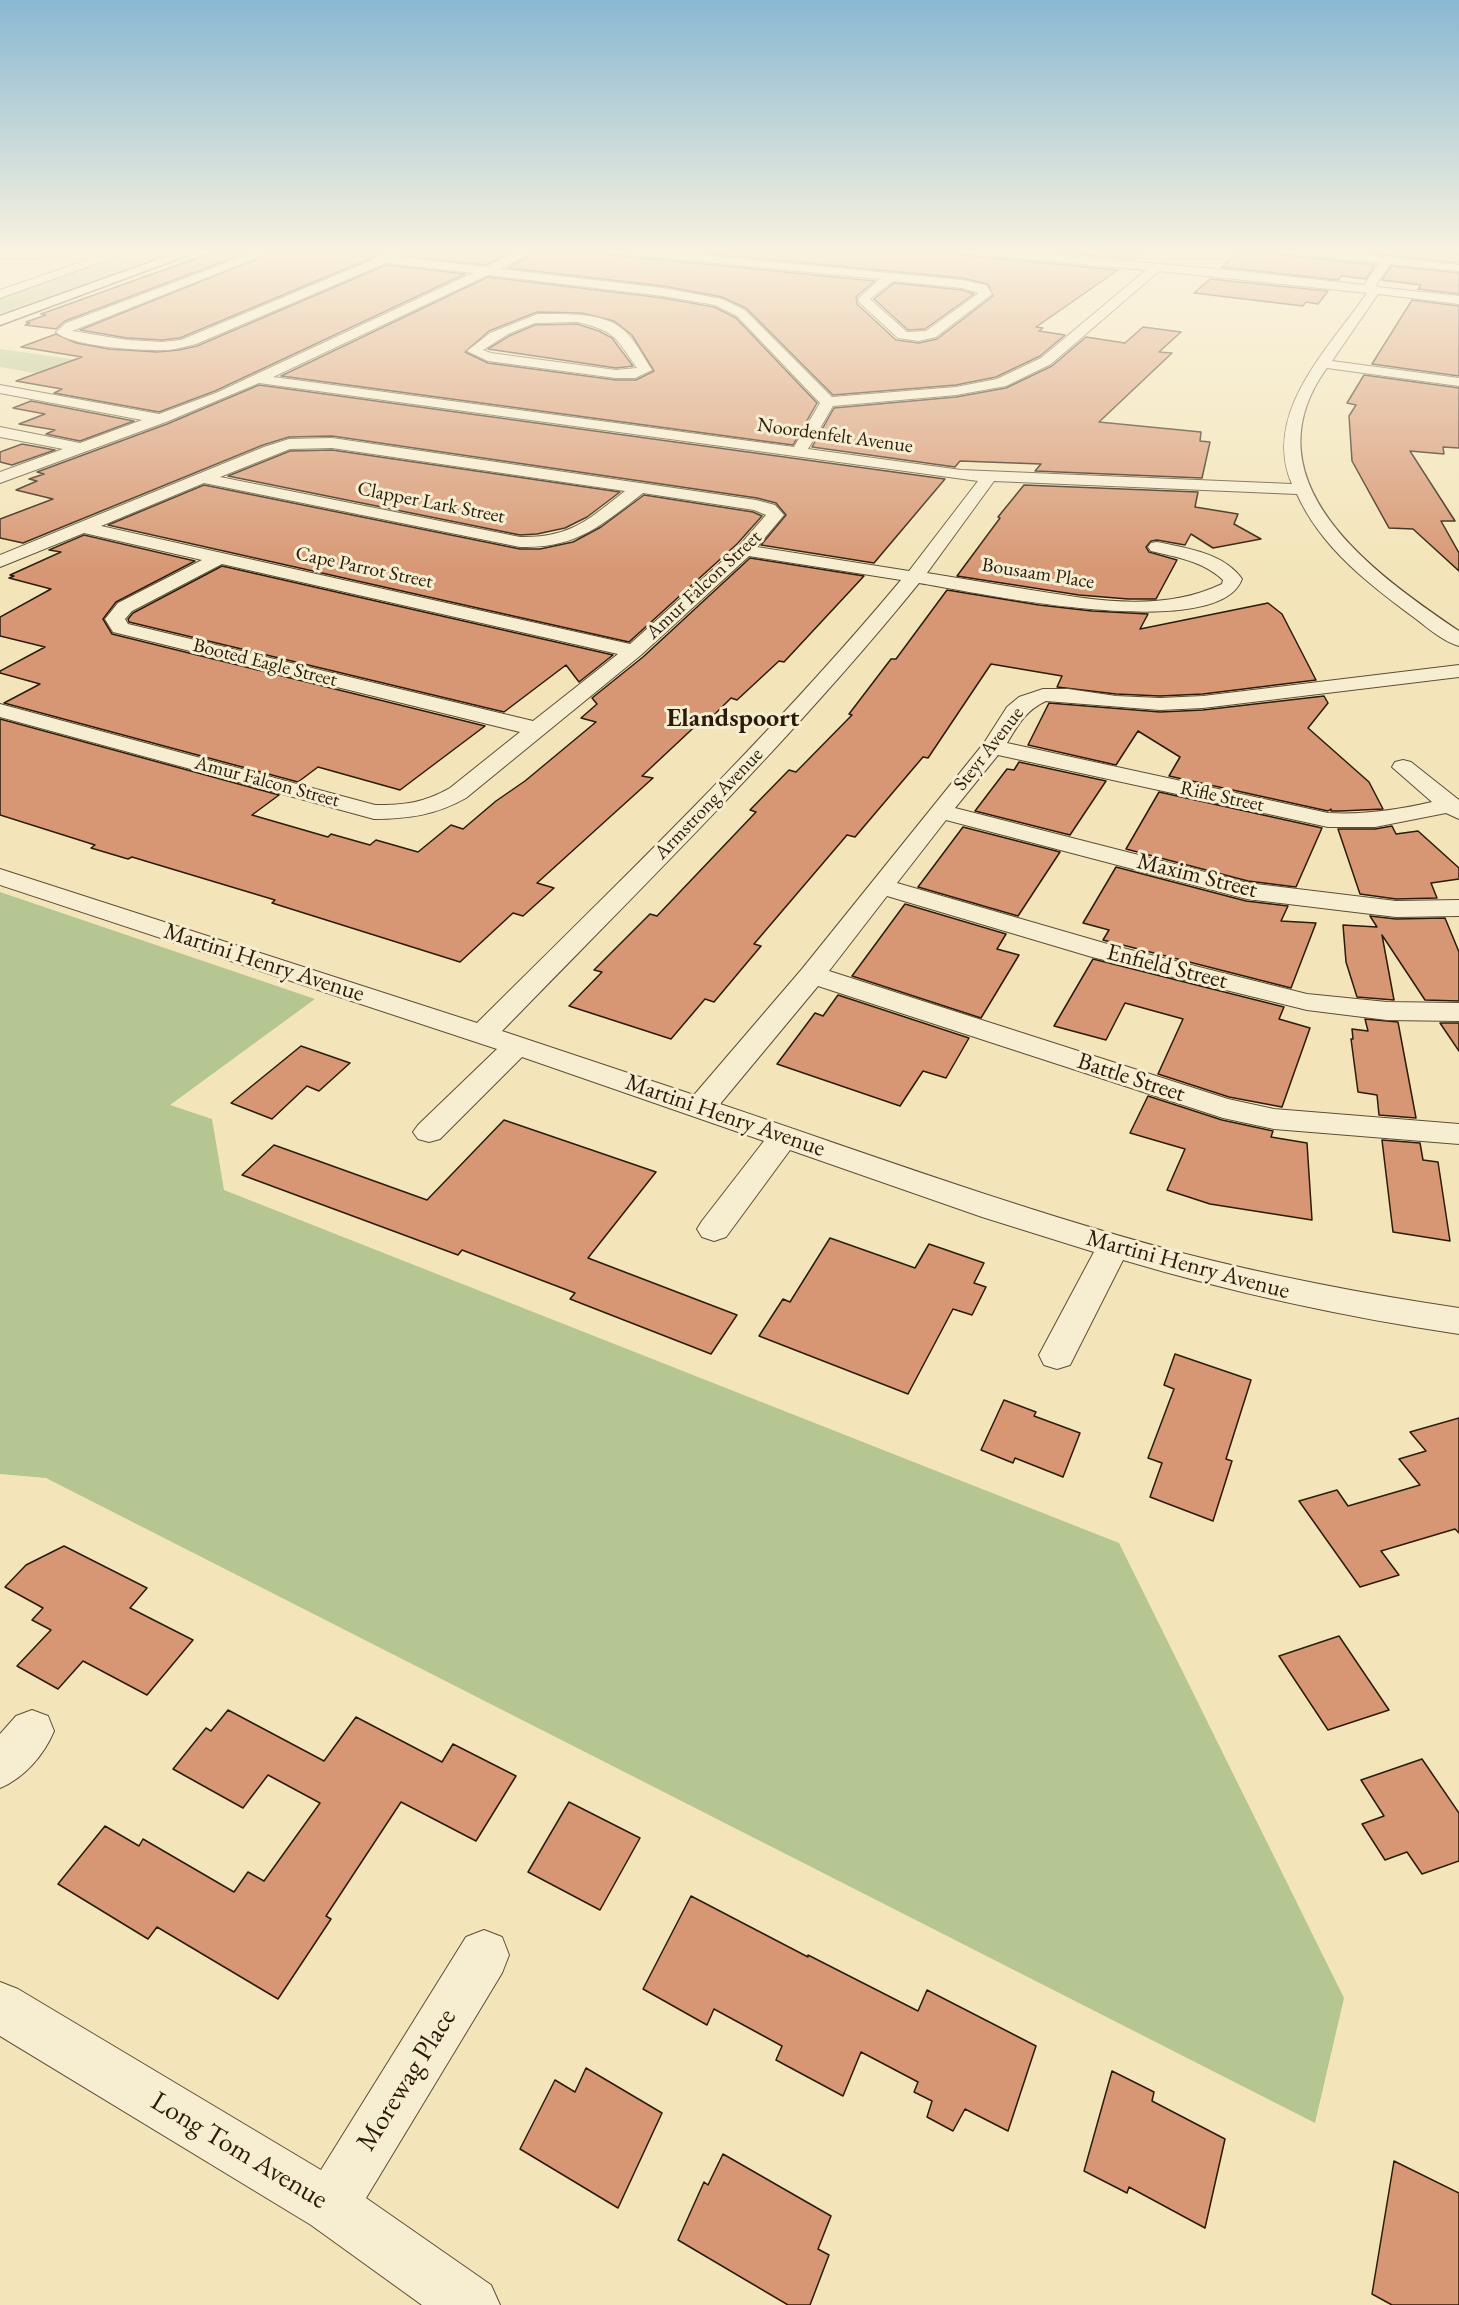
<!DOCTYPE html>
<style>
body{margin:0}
canvas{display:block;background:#f3e5b9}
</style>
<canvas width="1459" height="2305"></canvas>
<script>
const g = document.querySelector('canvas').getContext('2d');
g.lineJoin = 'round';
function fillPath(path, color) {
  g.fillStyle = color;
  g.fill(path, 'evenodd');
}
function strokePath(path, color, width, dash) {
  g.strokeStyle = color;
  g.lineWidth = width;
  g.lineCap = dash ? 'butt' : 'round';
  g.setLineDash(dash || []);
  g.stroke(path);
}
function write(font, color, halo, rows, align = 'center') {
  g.font = font + ' "EB Garamond",serif';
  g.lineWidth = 6;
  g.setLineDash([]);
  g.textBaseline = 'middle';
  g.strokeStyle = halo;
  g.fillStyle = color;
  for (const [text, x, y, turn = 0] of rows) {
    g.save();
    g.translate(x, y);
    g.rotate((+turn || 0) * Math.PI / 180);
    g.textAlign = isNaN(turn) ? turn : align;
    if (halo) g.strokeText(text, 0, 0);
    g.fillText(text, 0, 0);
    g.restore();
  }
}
fillPath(new Path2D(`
 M140 249H181L0 314V297Z
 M0 349 177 374 138 391 0 367Z
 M0 892 315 999 170 1105 212 1119 224 1190 1119 1543 1344 1998 1315 2123 46 1478 0 1474Z`), '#b6c692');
const building = new Path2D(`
 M227 249H257L65 321 56 329 25 325 30 323 26 322 46 315 41 314 211 253Z
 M281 249H393L180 338 162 340 127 338 80 330Z
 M416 249H519L485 265 406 256Z
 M541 249H596L604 254 875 281 856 297 857 304 896 340 919 343 937 339 993 296 988 284 962 278 661 249H943L951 254 1118 270 1036 327 1043 328 1039 331 1065 335 1040 356 996 377 956 385 833 395 746 308 722 297 663 286 508 268Z
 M1013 249H1148L1133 259Z
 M1330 249H1459V263Z
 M1240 250 1277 254 1375 265 1366 279 1341 276 1338 280 1222 267Z
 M386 265 465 274 215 391 159 412 54 393 62 389 16 381 82 357 21 347 56 334 76 343 109 349 157 352 179 350 197 346Z
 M1391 266 1459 273V294L1418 289 1421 285 1382 280Z
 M488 277 663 298 714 307 736 318 817 403 793 445 281 376ZM537 312 582 313 614 321 632 335 654 371 636 380H616L488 363 465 352 489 331Z
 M1210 279 1328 291 1318 304 1306 302 1303 306 1194 293Z
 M894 283 962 290 974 294 925 329 908 330 874 299Z
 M1412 300 1459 306V376L1372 364Z
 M577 324 599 331 612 338 633 366 616 368 488 349 509 336 535 325Z
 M1143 327 1181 332 1159 352 1172 353 1099 422 1201 432 1200 441 1210 442 1202 478 1035 471 1041 464 960 461 955 467 812 447 834 408 956 397 1006 388 1052 366 1086 337 1125 343Z
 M1364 375 1459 388V448L1443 447 1444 454 1410 451 1455 521H1441L1459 553V571L1413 529 1389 528 1352 461 1349 416 1356 405 1347 403Z
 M259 385 945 479 874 563 761 545 786 515 776 503 757 498 332 436 289 437 263 445 23 543 0 538V519L53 499 16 490 37 481 29 479 44 474 37 472 167 424Z
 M31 401 134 421 80 441 46 434 55 430 19 424 45 414 13 408Z
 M22 444 55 450 12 465 0 462V452Z
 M332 450 620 492 587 517 565 528 537 534 520 535 228 476 290 451Z
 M204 485 520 549H540L573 542 601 527 644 495 753 512 762 516 737 544 629 642 108 525Z
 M1024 485 1198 492 1195 507 1238 514 1234 524 1261 539 1213 548 1191 534 1185 545 1157 540 1151 541 1146 547 1149 552 1177 560 1156 599H1128L1079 595 957 576 1000 518 998 517Z
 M84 535 195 561 116 602 103 619 112 634 485 726 400 790 318 767 298 782 4 703 40 684 0 673V671L45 647 0 636V617L51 589 9 578 14 576 10 575 61 552 49 550Z
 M750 558 864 576 784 662 779 661 737 700 731 698 713 716 709 715 704 718 642 776 653 778 537 883 554 888 523 916 513 913 460 962 272 903 275 900 132 857 128 859 91 848 95 845 0 815V719L279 795 252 815 328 837 331 834 370 845 376 840 418 852 451 825 463 829 496 801 525 781 596 722 581 718 597 704 592 698 643 657Z
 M222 566 613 655 579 682 566 665 504 712 129 622 128 619 133 613Z
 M947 590 1039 605 1092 611 1148 614 1140 629 1268 603 1282 614 1316 680 1203 694 1160 696 1116 694 1057 687 1062 676 991 664 928 758 923 757 855 837 847 835 754 944 761 946 714 1002 705 999 671 1039 569 1006 602 972 594 970 650 914 657 916 756 812 750 810 789 770 796 772 852 715 849 714 891 659H896Z
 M1324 696 1328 703 1308 728 1369 782 1383 809 1341 811H1331V809L1328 811 1169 776 1180 757 1138 731 1116 765 1028 745 1049 703 1160 712 1203 710Z
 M1019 762 1106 781 1070 835 975 811 1007 769 1014 770Z
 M1159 792 1322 828 1296 887 1248 881 1126 849Z
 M1392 826 1396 834 1418 831 1459 868V879L1431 883 1437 898 1396 899 1360 894 1338 829H1375Z
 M963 827 1060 852 1018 916 918 887Z
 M1116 867 1246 901 1288 906 1281 921 1316 923 1291 988 1103 940 1109 930 1083 923Z
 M905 904 1006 934 997 949 1019 955 981 1018 852 976Z
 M1370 916 1396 919 1445 918 1459 952V1001L1425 1000 1382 935 1394 1000 1357 997 1346 962 1343 925 1377 927Z
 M1093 959 1284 1007 1279 1019 1310 1028 1282 1107 1229 1097 1158 1074 1183 1019 1125 1003 1106 1040 1054 1026Z
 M838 995 969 1038 946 1078 923 1071 900 1106 777 1064 815 1013 823 1016Z
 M1365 1019 1398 1022 1416 1118 1379 1115 1377 1095 1358 1092 1351 1039H1353L1352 1029 1368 1031Z
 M1440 1023H1459V1051Z
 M301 1046 350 1063 319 1091 307 1086 272 1119 231 1103Z
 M1148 1096 1222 1120 1273 1131 1271 1137 1307 1143 1312 1220 1210 1204 1167 1190 1185 1149 1130 1133Z
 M504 1120 656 1172 588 1258 737 1315 711 1354 570 1299 575 1293 462 1250 458 1255 242 1175 274 1145 427 1200Z
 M1382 1140 1420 1143 1423 1160 1438 1162 1450 1241 1393 1232Z
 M830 1238 915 1268 929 1244 984 1263 974 1283 986 1287 972 1315 953 1309 908 1394 759 1336 783 1299 790 1302Z
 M1175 1354 1251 1380 1226 1459 1232 1461 1213 1521 1150 1497 1162 1463 1148 1458 1174 1389 1164 1385Z
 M1004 1400 1036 1412 1034 1416 1080 1433 1063 1477 1015 1458 1013 1463 981 1450Z
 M1459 1418V1533L1455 1529 1381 1551 1399 1575 1360 1587 1299 1501 1337 1490 1348 1506 1420 1485 1399 1459 1426 1451 1410 1432Z
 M64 1546 147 1588 130 1608 193 1640 147 1695 83 1661 58 1689 17 1666 51 1630 32 1620 43 1608 5 1587 26 1565Z
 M1339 1636 1389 1710 1328 1730 1279 1656Z
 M228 1710 324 1761 356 1717 442 1762 453 1744 516 1776 476 1841 401 1802 326 1916 331 1919 278 1999 157 1927 148 1939 58 1884 105 1826 139 1846 143 1839 234 1892 248 1872 264 1881 320 1803 268 1775 243 1808 173 1769 206 1728 211 1731Z
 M1422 1759 1459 1813V1861L1422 1874 1407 1852 1385 1860 1362 1824 1384 1816 1361 1780Z
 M569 1802 640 1838 600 1910 528 1872Z
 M691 1896 808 1957V1955L918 2011 927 1990 1036 2046 1008 2131 965 2109 953 2131 927 2117 932 2101 914 2092 918 2082 861 2052 843 2096 776 2060 782 2046 714 2009 707 2025 643 1989Z
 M586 2068 662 2113 618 2208 520 2149 555 2080 575 2092Z
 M1112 2071 1154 2092 1152 2101 1225 2139 1205 2228 1129 2187 1127 2193 1084 2171Z
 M723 2154 831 2216 818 2249 829 2255 810 2305H788L678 2240 704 2182 708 2185Z
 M1394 2161 1459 2193V2305H1392L1372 2294Z`);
fillPath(building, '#d79774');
strokePath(building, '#2b1b09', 1.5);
const street = new Path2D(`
 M3 249H49L94 253 100 256 120 249H137L0 298V290L90 259 9 252Z
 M263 249H279L72 331 127 340 162 342 181 340 399 249H414L398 257 485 267 524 249H539L500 269 663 288 722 299 745 310 832 397 956 387 997 379 1041 358 1146 270 951 252 945 249H988L1250 272 1364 285 1379 263 1277 252 1271 249H1309L1459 265V271L1390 264 1376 285 1377 287 1459 296V304L1378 294 1332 361 1459 378V386L1327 368C1244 482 1375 574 1459 631V646C1444 642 1429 629 1416 619 1370 585 1321 548 1297 494L994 481 927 573C962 579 996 584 1031 590 1094 600 1162 613 1222 584L1223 580C1203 561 1176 557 1151 551L1148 547 1151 543 1157 542C1186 548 1224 553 1242 579 1218 645 974 592 919 583 790 742 644 885 502 1031L694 1095 802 969 984 743 1007 707 1019 697 1043 689H1068L1116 696 1160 698 1203 696 1459 665V677L1203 708 1160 710 1046 701C1026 710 1018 725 1007 743L1328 813C1364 815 1397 810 1432 802L1392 767 1395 762 1403 760 1411 762 1459 800V819L1446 813 1375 827H1328L998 755 955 808 1248 883 1396 901 1459 900V916L1396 917 1247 899 946 820 897 883 1111 945 1307 994 1387 1002 1459 1003V1021L1387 1020 1307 1010 1092 957 887 896 829 971 1228 1099 1274 1109 1459 1124V1144L1274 1129 1223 1118 818 986 720 1104C872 1155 1023 1211 1178 1252 1271 1276 1364 1294 1459 1308V1334C1345 1317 1234 1293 1123 1260L1070 1365 1057 1369 1044 1365 1039 1355 1094 1252 982 1217 790 1150 726 1237 714 1241 702 1237 697 1229 702 1221 764 1141 522 1057 440 1139 429 1142 418 1139 413 1132 418 1125 497 1049 0 885V869L477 1023C622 879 770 737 901 580L749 556 641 655 466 798C436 815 408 819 374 819L0 717V704L375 805C405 805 423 803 450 788L520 732 113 632 105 619 118 603 202 560 84 533 0 567V555L264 447 289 439 332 438 756 500 775 505 784 515 757 547 909 571 978 481 259 383 166 422 0 483V472L63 449 0 437V427L80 443 142 420 0 393V385L159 414 216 393 473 273 386 263 196 344C187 346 177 349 168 350 146 351 71 347 56 332L66 323ZM1159 271 1367 293C1330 347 1261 413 1292 484L961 470 808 449 833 406 956 395 1006 386 1051 364ZM488 275 663 296 715 305 737 316 820 403 794 447 273 377ZM332 448 625 491C588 520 570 538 520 537L220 477 290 449ZM204 483 520 547C575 549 601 526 643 493L754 510 766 515 739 546 630 644 101 526ZM222 564 618 654 533 721 128 624 125 619 132 611Z
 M598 249H638L962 280 986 285 992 294 936 337 919 341 898 338 859 302 858 299 880 279 604 252ZM893 281 962 288 979 293 926 331 907 332 870 299Z
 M538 314C562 314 602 312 621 328 634 337 643 357 652 370L635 378H616L488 361 467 351 490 333ZM577 322C616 331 615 337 637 368L616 370 491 353 483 350 508 334 535 323Z
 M32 1710 48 1716 54 1731C44 1755 24 1778 0 1788V1734L16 1716Z
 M484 1930 502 1937 509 1955 502 1973 366 2198 491 2285 500 2305H422L311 2225 0 2036V1982L18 1989 321 2170 466 1937Z`);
const secondary = new Path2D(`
 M187 249H204L0 325V316Z`);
strokePath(street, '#5d4e35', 2);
strokePath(secondary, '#2b1b09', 3);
fillPath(street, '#f7eed2');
fillPath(secondary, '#f7eed2');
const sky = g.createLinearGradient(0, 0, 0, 572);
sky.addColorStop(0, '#89b8d2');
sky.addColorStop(0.44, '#faf3e0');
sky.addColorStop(1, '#faf3e000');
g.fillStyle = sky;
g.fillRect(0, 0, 1459, 572);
write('20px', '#2b1b09', '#f7eed2', [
 ["Noordenfelt Avenue",835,436,8],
 ["Clapper Lark Street",431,503,11],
 ["Cape Parrot Street",364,568,12],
 ["Bousaam Place",1038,574,9],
 ["Amur Falcon Street",704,585,-43],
 ["Booted Eagle Street",265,663,14],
 ["Steyr Avenue",989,749,-52],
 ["Amur Falcon Street",267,782,15],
 ["Rifle Street",1222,797,12],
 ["Armstrong Avenue",709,804,-46]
]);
write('24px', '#2b1b09', '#f7eed2', [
 ["Maxim Street",1197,876,14],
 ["Martini Henry Avenue",264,963,18],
 ["Enfield Street",1167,967,14],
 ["Battle Street",1131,1078,18],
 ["Martini Henry Avenue",725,1116,19],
 ["Martini Henry Avenue",1188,1265,15]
]);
write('bold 26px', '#2b1b09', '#f7eed2', [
 ["Elandspoort",733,719]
]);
write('28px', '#2b1b09', '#f7eed2', [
 ["Morewag Place",407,2080,-58],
 ["Long Tom Avenue",239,2151,31]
]);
</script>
